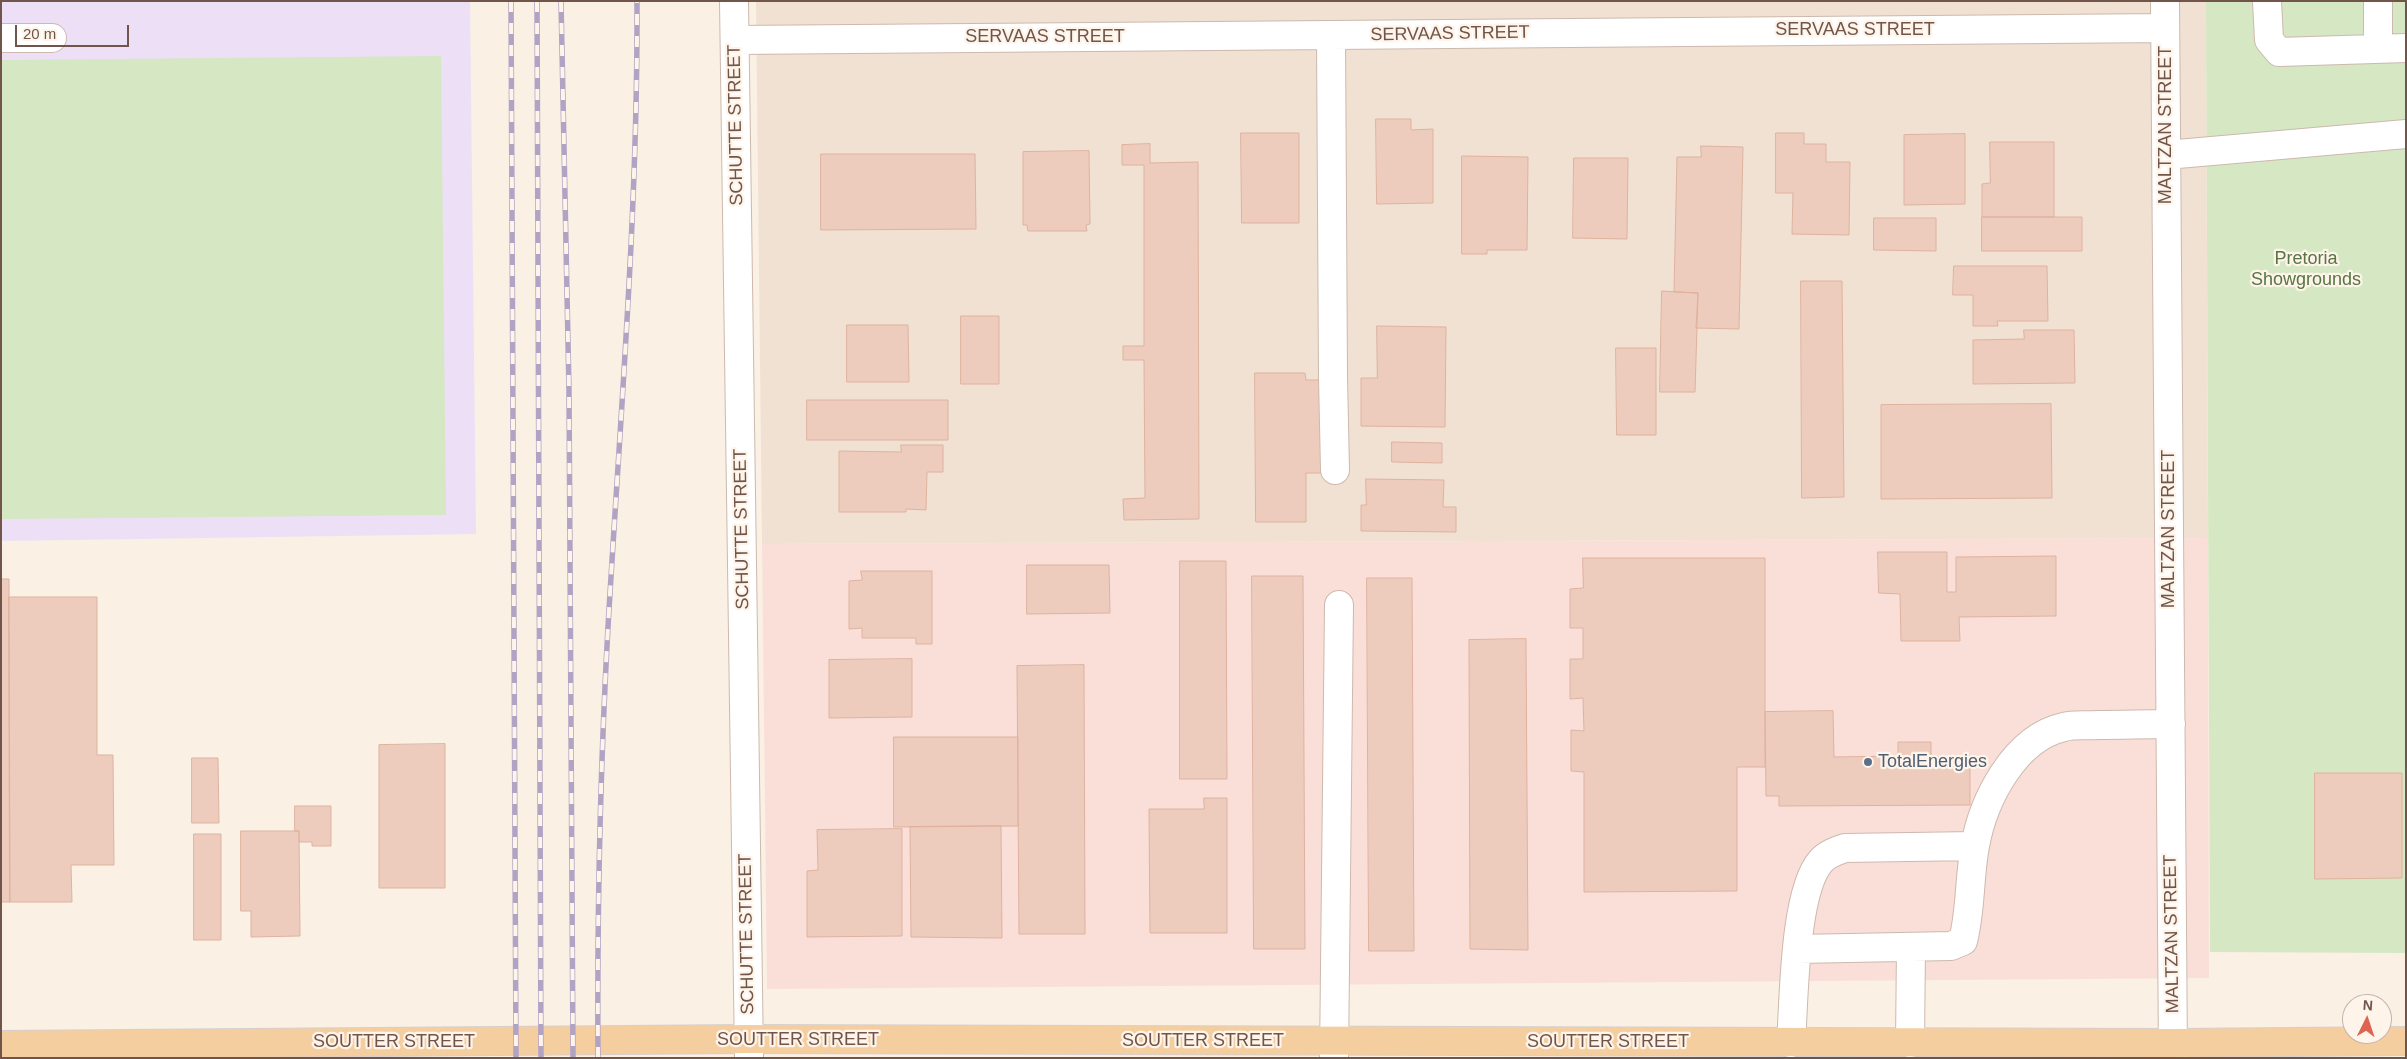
<!DOCTYPE html>
<style>
body{margin:0}
#map{position:relative;width:2407px;height:1059px;overflow:hidden;background:#faf0e4;font-family:Arial,sans-serif}
canvas{display:block}
.frame{position:absolute;inset:0;border:2px solid #71554b;pointer-events:none}
.north{position:absolute;left:2342px;top:994px;width:50px;height:50px;box-sizing:border-box;background:#fef4e9;border:1px solid #c6b4aa;border-radius:50%;rotate:4deg;font-size:14px;font-weight:700;line-height:20px;text-align:center;color:#71554b}
.north::after{content:'';display:block;margin:auto;width:18px;height:22px;background:#dc6451;clip-path:polygon(50% 0,100% 100%,50% 72%,0 100%)}
.scale{position:absolute;left:15px;top:25px;width:114px;height:22px;box-sizing:border-box;border:2px solid #71554b;border-top:0;padding-left:6px;font-size:15px;line-height:18px;white-space:nowrap;color:#71554b;-webkit-text-stroke:4px #fef4e9;paint-order:stroke}
</style>
<div id="map">
<canvas width="2407" height="1059"></canvas>
<div class="frame"></div>
<div class="north">N</div>
<div class="scale">20 m</div>
</div>
<script>
const g = document.querySelector('canvas').getContext('2d');
g.lineJoin = 'round';
function fillPath(path, color) {
  g.fillStyle = color;
  g.fill(path, 'evenodd');
}
function strokePath(path, color, width, dash) {
  g.strokeStyle = color;
  g.lineWidth = width;
  g.lineCap = dash ? 'butt' : 'round';
  g.setLineDash(dash || []);
  g.stroke(path);
}
function write(font, color, halo, rows, align = 'center') {
  g.font = font + ' Arial,sans-serif';
  g.lineWidth = 4.5;
  g.setLineDash([]);
  g.textBaseline = 'middle';
  g.strokeStyle = halo;
  g.fillStyle = color;
  for (const [text, x, y, turn = 0] of rows) {
    g.save();
    g.translate(x, y);
    g.rotate((+turn || 0) * Math.PI / 180);
    g.textAlign = isNaN(turn) ? turn : align;
    if (halo) g.strokeText(text, 0, 0);
    g.fillText(text, 0, 0);
    g.restore();
  }
}
fillPath(new Path2D(`
 M756 1H2206L2208 538 762 544Z`), '#f1e1d3');
fillPath(new Path2D(`
 M2208 538 2209 978 767 989 762 544Z`), '#fadfd8');
fillPath(new Path2D(`
 M1 1H470L476 534 1 541Z`), '#ede0f6');
fillPath(new Path2D(`
 M2206 1H2406V953L2210 952Z
 M441 56 446 515 1 519V60Z`), '#d5e7c3');
const building = new Path2D(`
 M1376 119H1411V130L1433 129V203L1377 204Z
 M1241 133H1299V223H1242Z
 M1776 133H1804V144H1826V162H1850L1849 235 1792 234 1793 193H1776Z
 M1965 134V204L1904 205V135Z
 M1990 142H2054V217H1982V184L1990 183Z
 M1150 144V163L1198 162 1199 519 1124 520 1123 499 1145 498 1144 360H1123V346H1144V165H1122V145Z
 M1701 146 1743 147 1739 329 1696 328 1698 293 1674 292 1677 157H1701Z
 M1089 151 1090 224 1086 225 1087 231H1028L1027 225H1023V152Z
 M821 154H975L976 229 821 230Z
 M1462 156 1528 157 1527 250H1487V254H1462Z
 M1574 158H1628L1627 239 1573 238Z
 M1982 217H2082V251H1982Z
 M1874 218H1936V251L1874 250Z
 M1954 266H2047L2048 321H1997L1998 326H1973V295H1953Z
 M1801 281H1842L1844 497 1802 498Z
 M1662 291 1698 293 1695 392H1660Z
 M961 316H999V384H961Z
 M847 325H908L909 382H847Z
 M1377 326 1446 327 1445 427 1361 426V378H1377Z
 M2024 330H2074L2075 383 1973 384V340L2024 339Z
 M1616 348H1656V435H1617Z
 M1255 373H1305L1306 380H1324V473H1306V522H1256Z
 M807 400H948V440H807Z
 M2051 404 2052 498 1881 499V405Z
 M1392 442 1442 443V463L1392 462Z
 M901 445H943V472H927L926 510 906 509V512H839V451L901 452Z
 M1366 479 1444 480 1443 507H1456V532L1361 531V505H1366Z
 M1878 552H1947V592H1956V557L2056 556V616L1959 617 1960 641H1901L1900 594 1879 593Z
 M1583 558H1765V767H1737V891L1584 892V772L1571 771V730L1584 731 1583 698 1570 699V659H1583V628H1570V589L1583 588Z
 M1180 561H1226L1227 779H1180Z
 M1027 565H1109L1110 613 1027 614Z
 M861 571H932V644H916V638H862V628L849 629V581L862 580Z
 M1252 576H1303L1305 949H1254Z
 M1367 578H1412L1414 951H1369Z
 M1 579H9L10 902H1Z
 M9 597H97V755H113L114 865H71L72 902H10Z
 M1526 639 1528 950 1470 949 1469 640Z
 M912 659V717L829 718V660Z
 M1084 665 1085 934H1019L1017 666Z
 M1833 711 1834 757 1898 756V742H1931V757L1970 756V805L1779 806V796H1766L1765 712Z
 M894 737H1018V826L894 827Z
 M445 744V888H379V745Z
 M192 758H218L219 823H192Z
 M2315 773H2402V878L2315 879Z
 M1204 798H1227V933H1150L1149 809H1204Z
 M295 806H331V846H312V842H299V831H295Z
 M1001 826 1002 938 911 937 910 827Z
 M902 829V936L807 937V871L818 870 817 830Z
 M241 831H299L300 936 251 937V911H241Z
 M194 834H221V940H194Z`);
fillPath(building, '#eeccbd');
strokePath(building, '#dfb29f', 1);
const minor = new Path2D(`
 M734 1 749 1058
 M2165 1 2173 1058
 M2267 1 2269 40 2279 52 2406 48
 M2378 1V49
 M1331 35 1333 377 1335 470
 M1 38H52
 M735 40 2165 28
 M2166 155 2406 134
 M1798 949 1951 946 1963 941C1971 910 1969 878 1975 846 1983 801 2014 738 2064 727 2074 724 2087 726 2098 725 2122 725 2146 724 2171 724
 M1791 1043C1794 1000 1794 891 1821 861 1827 854 1836 851 1845 848L1975 846
 M1910 1043 1911 947
 M1334 1058 1339 605`);
const major = new Path2D(`
 M1 1045 749 1039 2173 1043 2406 1041`);
strokePath(minor, '#cdb9ae', 30);
strokePath(major, '#d7cfcd', 30);
strokePath(minor, '#fff', 28);
strokePath(major, '#f5cea0', 28);
const rail = new Path2D(`
 M511 1 516 1058
 M537 1 541 1058
 M561 1 569 391 573 1058
 M598 1058C597 914 600 771 608 627 620 419 638 210 637 1`);
strokePath(rail, '#b1a3c3', 5.5);
strokePath(rail, '#fef4e9', 4, [11]);
for (const [x, y, r, color] of [
 [1868,762,5,"#5c6f8a"]
]) {
  const dot = new Path2D();
  dot.arc(x, y, r, 0, 2 * Math.PI);
  g.fillStyle = color;
  g.fill(dot);
  strokePath(dot, '#fef4e9', 2);
}
write('18px', '#71554b', '#fef4e9', [
 ["SERVAAS STREET",1855,30],
 ["SERVAAS STREET",1450,34,-1],
 ["SERVAAS STREET",1045,37],
 ["SCHUTTE STREET",736,125,-91],
 ["MALTZAN STREET",2166,125,-90],
 ["SCHUTTE STREET",742,529,-91],
 ["MALTZAN STREET",2169,529,-90],
 ["SCHUTTE STREET",747,934,-91],
 ["MALTZAN STREET",2172,934,-91],
 ["SOUTTER STREET",798,1040],
 ["SOUTTER STREET",1203,1041],
 ["SOUTTER STREET",394,1042],
 ["SOUTTER STREET",1608,1042]
]);
write('18px', '#577644', '#fef4e9', [
 ["Pretoria",2306,259],
 ["Showgrounds",2306,280]
]);
write('18px', '#4e5e75', '#fef4e9', [
 ["TotalEnergies",1878,762]
], 'left');
</script>
